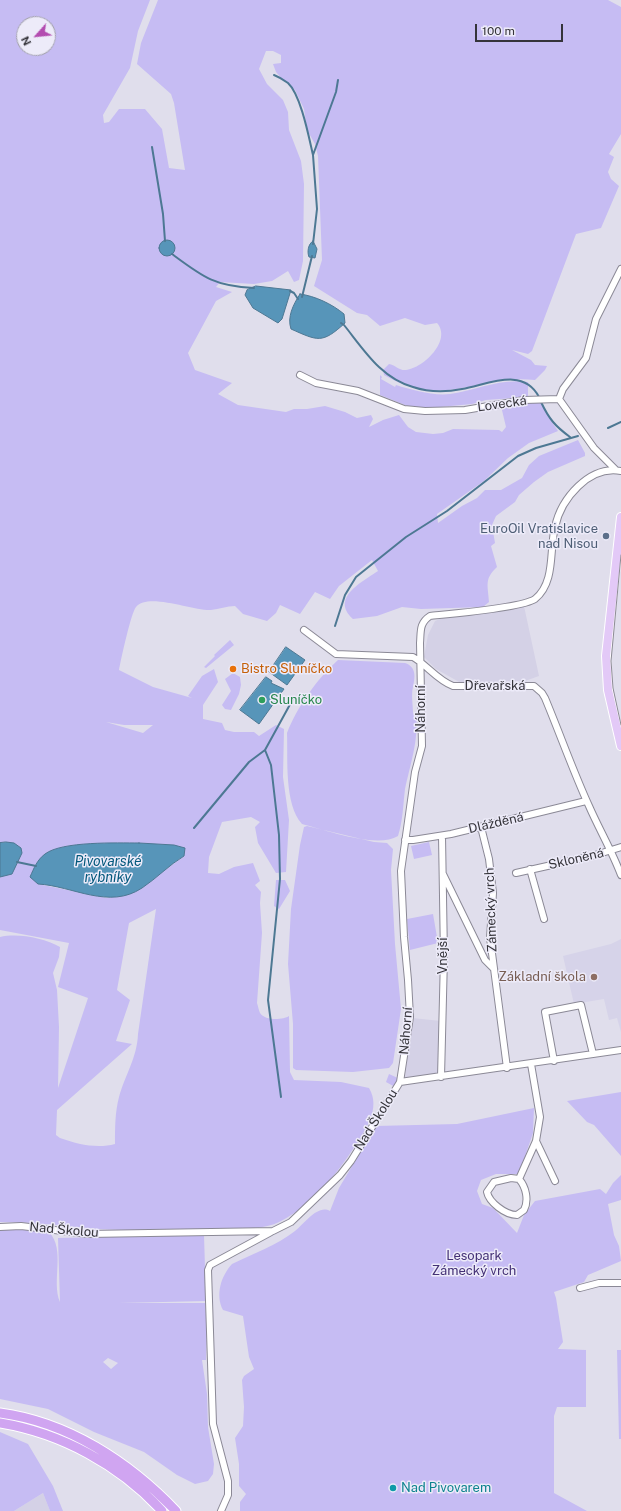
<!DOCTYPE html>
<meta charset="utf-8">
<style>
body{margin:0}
#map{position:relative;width:621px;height:1511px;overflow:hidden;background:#e0deec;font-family:"Public Sans",sans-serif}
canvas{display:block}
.north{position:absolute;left:16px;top:16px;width:40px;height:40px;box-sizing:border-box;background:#edebf9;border:1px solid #a3a2ad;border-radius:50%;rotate:243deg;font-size:11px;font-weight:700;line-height:16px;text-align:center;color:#35343a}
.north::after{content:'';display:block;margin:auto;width:14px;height:18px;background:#b34cb0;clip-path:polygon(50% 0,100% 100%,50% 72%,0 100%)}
.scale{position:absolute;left:475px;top:24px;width:88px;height:18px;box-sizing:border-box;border:2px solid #35343a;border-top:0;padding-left:5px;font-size:12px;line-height:14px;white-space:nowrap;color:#35343a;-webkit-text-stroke:3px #edebf9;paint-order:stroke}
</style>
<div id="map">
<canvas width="621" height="1511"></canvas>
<div class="north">N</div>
<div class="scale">100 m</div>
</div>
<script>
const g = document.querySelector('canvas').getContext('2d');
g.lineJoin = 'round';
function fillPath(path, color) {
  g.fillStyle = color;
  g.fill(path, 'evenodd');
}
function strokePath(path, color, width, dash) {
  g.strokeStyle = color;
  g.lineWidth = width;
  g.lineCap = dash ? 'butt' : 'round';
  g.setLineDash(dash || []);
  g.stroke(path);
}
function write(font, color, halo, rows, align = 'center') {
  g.font = font + ' "Public Sans",sans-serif';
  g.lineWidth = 3;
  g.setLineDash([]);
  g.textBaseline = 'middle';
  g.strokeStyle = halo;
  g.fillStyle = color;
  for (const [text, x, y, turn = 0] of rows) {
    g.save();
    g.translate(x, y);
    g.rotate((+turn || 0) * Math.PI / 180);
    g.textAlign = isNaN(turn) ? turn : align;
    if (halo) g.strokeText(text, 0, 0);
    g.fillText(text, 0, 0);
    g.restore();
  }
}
fillPath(new Path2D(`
 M524 606 539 676 525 681 461 683 436 669 424 657 428 635 435 621 447 616Z
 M412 1018 441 1021 440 1075 405 1077Z
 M43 1493 50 1511H14Z`), '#d4d1e6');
fillPath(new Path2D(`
 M621 939V1032L617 1018 609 1020 604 999 574 1004 563 956 611 944Z`), '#d6d3e9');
fillPath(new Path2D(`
 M0 0H150L138 31 130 68 103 115 104 123 109 122 119 109H145L162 129 169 168 185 170 174 103 171 94 137 64 141 43 158 0H608L621 7V134L609 154 614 157 608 172 611 179 619 186 601 228 576 234 532 351 528 354 512 350 531 360 535 365 547 366 545 370 535 380C476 374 445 410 384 375L383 370 389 364C395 365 400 371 406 370 424 368 452 340 437 323L425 325 405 318 380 326 367 315 357 313 314 286 322 260 318 156 315 144 307 130 304 109 295 90 282 79 276 72 273 64 281 63V55L273 51H266L259 69 267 84 283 100 288 112 289 130 301 161 304 184 303 261 299 280 294 282 288 271 272 281 254 284 220 282 216 287 232 292 216 301 188 353 195 370 232 383 218 394 238 405 286 412 294 409H307L325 406 345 412 357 418 371 415 373 419 369 427 383 420 399 415 408 427 416 432 433 434 443 433 453 429 499 430 502 432 506 427 501 406 530 402 542 403 549 418 558 431 529 443 508 458 484 481 437 514 438 523 462 506 477 498 485 490H501L522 478 529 465 539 456 578 440 585 453V456L548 472 534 482 519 495 515 502 496 516 492 525 495 543 491 546 497 567C484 579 488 585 489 602L483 607 421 609 402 607 377 616 353 619C330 598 362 582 378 571L372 560 339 586 330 599 315 592 300 614 280 605 276 613 267 621 243 614 235 606C227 606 219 609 211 610 193 611 148 592 136 607 131 613 121 659 119 670L153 687 192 698 188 696 202 676 214 669 218 682 203 705V719L222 723 225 730 234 732H254L259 736 276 725 284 729 283 777 289 820 286 872 276 873 258 843 255 827 260 822 251 817 222 822 209 857 208 873 219 874 234 867 253 863 260 881 255 885 261 892 260 903 262 933 257 1003C258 1006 259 1011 260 1013 265 1021 283 1020 289 1016L290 1072 294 1080 341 1082 369 1088C381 1108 366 1129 355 1146 337 1174 311 1206 281 1221 263 1231 238 1228 218 1229 175 1230 131 1232 88 1228 58 1225 30 1222 0 1222V937C18 933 44 938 60 947L59 957 53 973 57 990 59 1027 58 1088 88 998 58 987 69 943 0 930V877C8 876 16 869 18 861L6 842 0 843ZM24 24H48V48H24ZM106 722 124 725H153L143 733ZM115 843 174 845 184 856 141 888 107 898 38 884 65 847ZM156 909 138 1034C137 1058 125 1075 119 1097 115 1112 115 1128 115 1144 97 1149 77 1144 60 1138L56 1135 57 1110 132 1044 116 1041 130 1000 117 990 129 923Z
 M380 375 382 377 381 379 395 387 396 385C412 390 433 396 450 394 478 390 499 378 528 382V397L486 400 472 404 440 407H410L380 395Z
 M230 640 234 645 206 668 204 667 215 656 214 655Z
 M338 660 405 663C417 667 415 678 413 687 411 695 413 705 413 713L416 715C419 739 410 766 405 789 403 805 403 821 398 836 377 849 326 830 302 824 284 804 288 759 287 733 297 707 317 679 338 660Z
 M233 673 240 677 241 685 239 694 231 710 225 709 222 705 231 691 225 679Z
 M307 826 374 842 387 843 393 849 391 870 395 944 401 1009 393 1063 389 1068 353 1072 296 1070 293 1068V1024L288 964 291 909 300 845 304 827Z
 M429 842 432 855 414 859 411 846Z
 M276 880H285L290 891 279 909 274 906Z
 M433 914 438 943 410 950 407 919Z
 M389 1074 400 1079 395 1087 386 1082Z
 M621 1092V1156L594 1125 587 1122 567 1101Z
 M534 1108 533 1133 519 1174H496L481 1180 477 1191 482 1204 493 1208 517 1233 524 1215 535 1201 600 1189 606 1194 613 1183 621 1175V1200L608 1204 614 1235 619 1246 621 1261 588 1275 584 1282 554 1292 556 1298 563 1342 558 1349 586 1350V1407H557L554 1416V1493L587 1511H240V1502L246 1494 239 1486V1464L235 1438 243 1426 244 1407 242 1380 244 1376 254 1369 249 1357 243 1316 223 1310C215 1295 221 1276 232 1264 253 1254 277 1245 295 1231 305 1223 318 1204 330 1211L339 1188 376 1126 457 1124Z
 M12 1229 49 1232C66 1250 51 1281 60 1302L58 1238 204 1235 206 1301 119 1303H205L207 1330 206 1360H202L207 1394 208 1427 214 1464 213 1474 208 1481 195 1484 177 1475 144 1452 94 1432 48 1409 0 1399V1230ZM108 1358 118 1363 111 1369 103 1362Z
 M617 1350H621V1439H619Z
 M0 1432 28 1444 53 1486 63 1511H50L43 1493 14 1511H0Z`), '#c6bcf3');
const water = new Path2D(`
 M159 248a8 8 0 1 1 16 0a8 8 0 1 1-16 0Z
 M313 241 317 249 315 258 309 257C307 252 308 244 313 241Z
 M256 286 291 290 282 319 278 323 253 308 245 295 247 290Z
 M300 294C315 296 332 304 344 314L345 323C322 344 318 341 291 329 287 317 293 305 300 294Z
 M286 647 305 660 287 685 269 672Z
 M266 677 272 681 271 683 284 689 259 724 240 710Z
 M6 842 14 843 21 848 22 853 12 874 0 877V843Z
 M139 843 174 845 185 848 184 856C169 865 157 878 142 888 109 910 73 886 38 884L30 877C34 868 37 860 45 854 62 841 117 843 139 843Z`);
fillPath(water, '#5795b9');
strokePath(water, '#4d7893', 1);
strokePath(new Path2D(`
 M274 75C279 77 284 80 288 83 301 95 309 138 313 155
 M152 147 163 214 165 241
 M313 244 317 209 313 155 336 92 338 80
 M172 254C203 277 214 286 254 288
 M290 291 294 293 298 299
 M302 297 312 256
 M341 323 344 325C364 350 381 378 413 387 428 392 447 392 462 389 487 385 523 366 539 397
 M541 402C549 419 555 426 570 437
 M608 428 621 422
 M335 626 345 595 356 577 406 537 447 511 518 456 536 448 578 436
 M265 750 271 765 279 835 280 879 268 1000 281 1097
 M194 828 249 762 265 750 293 699
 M17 862 36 866`), '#4d7893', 2);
const minor = new Path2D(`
 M300 375 316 383 358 391 404 409 425 411 465 410 524 400 559 399
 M559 399 563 389 586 358 596 319 621 269
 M559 399 594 448 616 470
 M304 630 336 654 413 657C427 665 437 680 453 686H534L542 693 545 698C560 734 573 771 589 806 599 829 612 851 621 875
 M481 827 489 859 493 893 490 938 507 1068
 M405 840H413L451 834 586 801
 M530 869 544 919
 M516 873 592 856 621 847
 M443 874 485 960 494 969
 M554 1061 545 1012 581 1005 593 1054
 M531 1064 540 1117 536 1141 555 1181
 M441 1077 444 957 442 836
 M400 1082 621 1050
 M511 1178 519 1179C526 1187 529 1200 524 1210L517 1215C505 1215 489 1202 487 1192L494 1182Z
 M519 1179 536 1141
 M0 1227 21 1226 88 1234 273 1231 291 1222 340 1175 351 1161 400 1082 410 1017 408 980 404 937 401 871 415 772 422 746 420 643C421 632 419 623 430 616 449 614 522 608 535 599 556 582 549 549 555 527 561 499 589 465 621 471
 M580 1288 599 1283H621
 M221 1511 228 1495V1481L213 1424 208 1270 210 1265 271 1232`);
const major = new Path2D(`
 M621 517 606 656 608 690 621 746`);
const highway = new Path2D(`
 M0 1413C68 1422 129 1462 176 1511
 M0 1423C61 1433 120 1465 162 1511`);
strokePath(minor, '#8b8996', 8);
strokePath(major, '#fff', 10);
strokePath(highway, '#fff', 11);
strokePath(minor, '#fff', 6);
strokePath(major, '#e3c9f7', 8);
strokePath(highway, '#d0a5f1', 9);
strokePath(new Path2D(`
 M621 555 611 661 613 688 621 725`), '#8d8b95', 1);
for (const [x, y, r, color] of [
 [606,536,4,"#5c6f8a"],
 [233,669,4,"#e8710a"],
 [262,700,4,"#2e9e5b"],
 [594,977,4,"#8d6e63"],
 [393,1488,4,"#0f9aa8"]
]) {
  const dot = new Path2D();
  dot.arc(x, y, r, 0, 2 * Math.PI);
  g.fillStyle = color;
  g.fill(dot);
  strokePath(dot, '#edebf9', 1.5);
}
write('13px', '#35343a', '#edebf9', [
 ["Lovecká",502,404,-8],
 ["Dřevařská",495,686],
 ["Náhorní",421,709,-90],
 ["Dlážděná",496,823,-13],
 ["Skloněná",576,859,-13],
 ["Zámecký vrch",491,910,-92],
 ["Vnější",443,956,-90],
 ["Náhorní",406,1031,-85],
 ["Nad Školou",376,1120,-58],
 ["Nad Školou",64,1230,5]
]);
write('13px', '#4e5e75', '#edebf9', [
 ["EuroOil Vratislavice",598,529],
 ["nad Nisou",598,544]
], 'right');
write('13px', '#c56008', '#edebf9', [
 ["Bistro Sluníčko",241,669]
], 'left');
write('13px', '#27864d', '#edebf9', [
 ["Sluníčko",270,700]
], 'left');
write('13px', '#785e54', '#edebf9', [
 ["Základní škola",586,977]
], 'right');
write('13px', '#443176', '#edebf9', [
 ["Lesopark",474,1256],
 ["Zámecký vrch",474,1271]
]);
write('13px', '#0d838f', '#edebf9', [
 ["Nad Pivovarem",401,1488]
], 'left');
write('italic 14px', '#03587c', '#edebf9', [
 ["Pivovarské",108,862],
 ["rybníky",108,878]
]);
</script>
